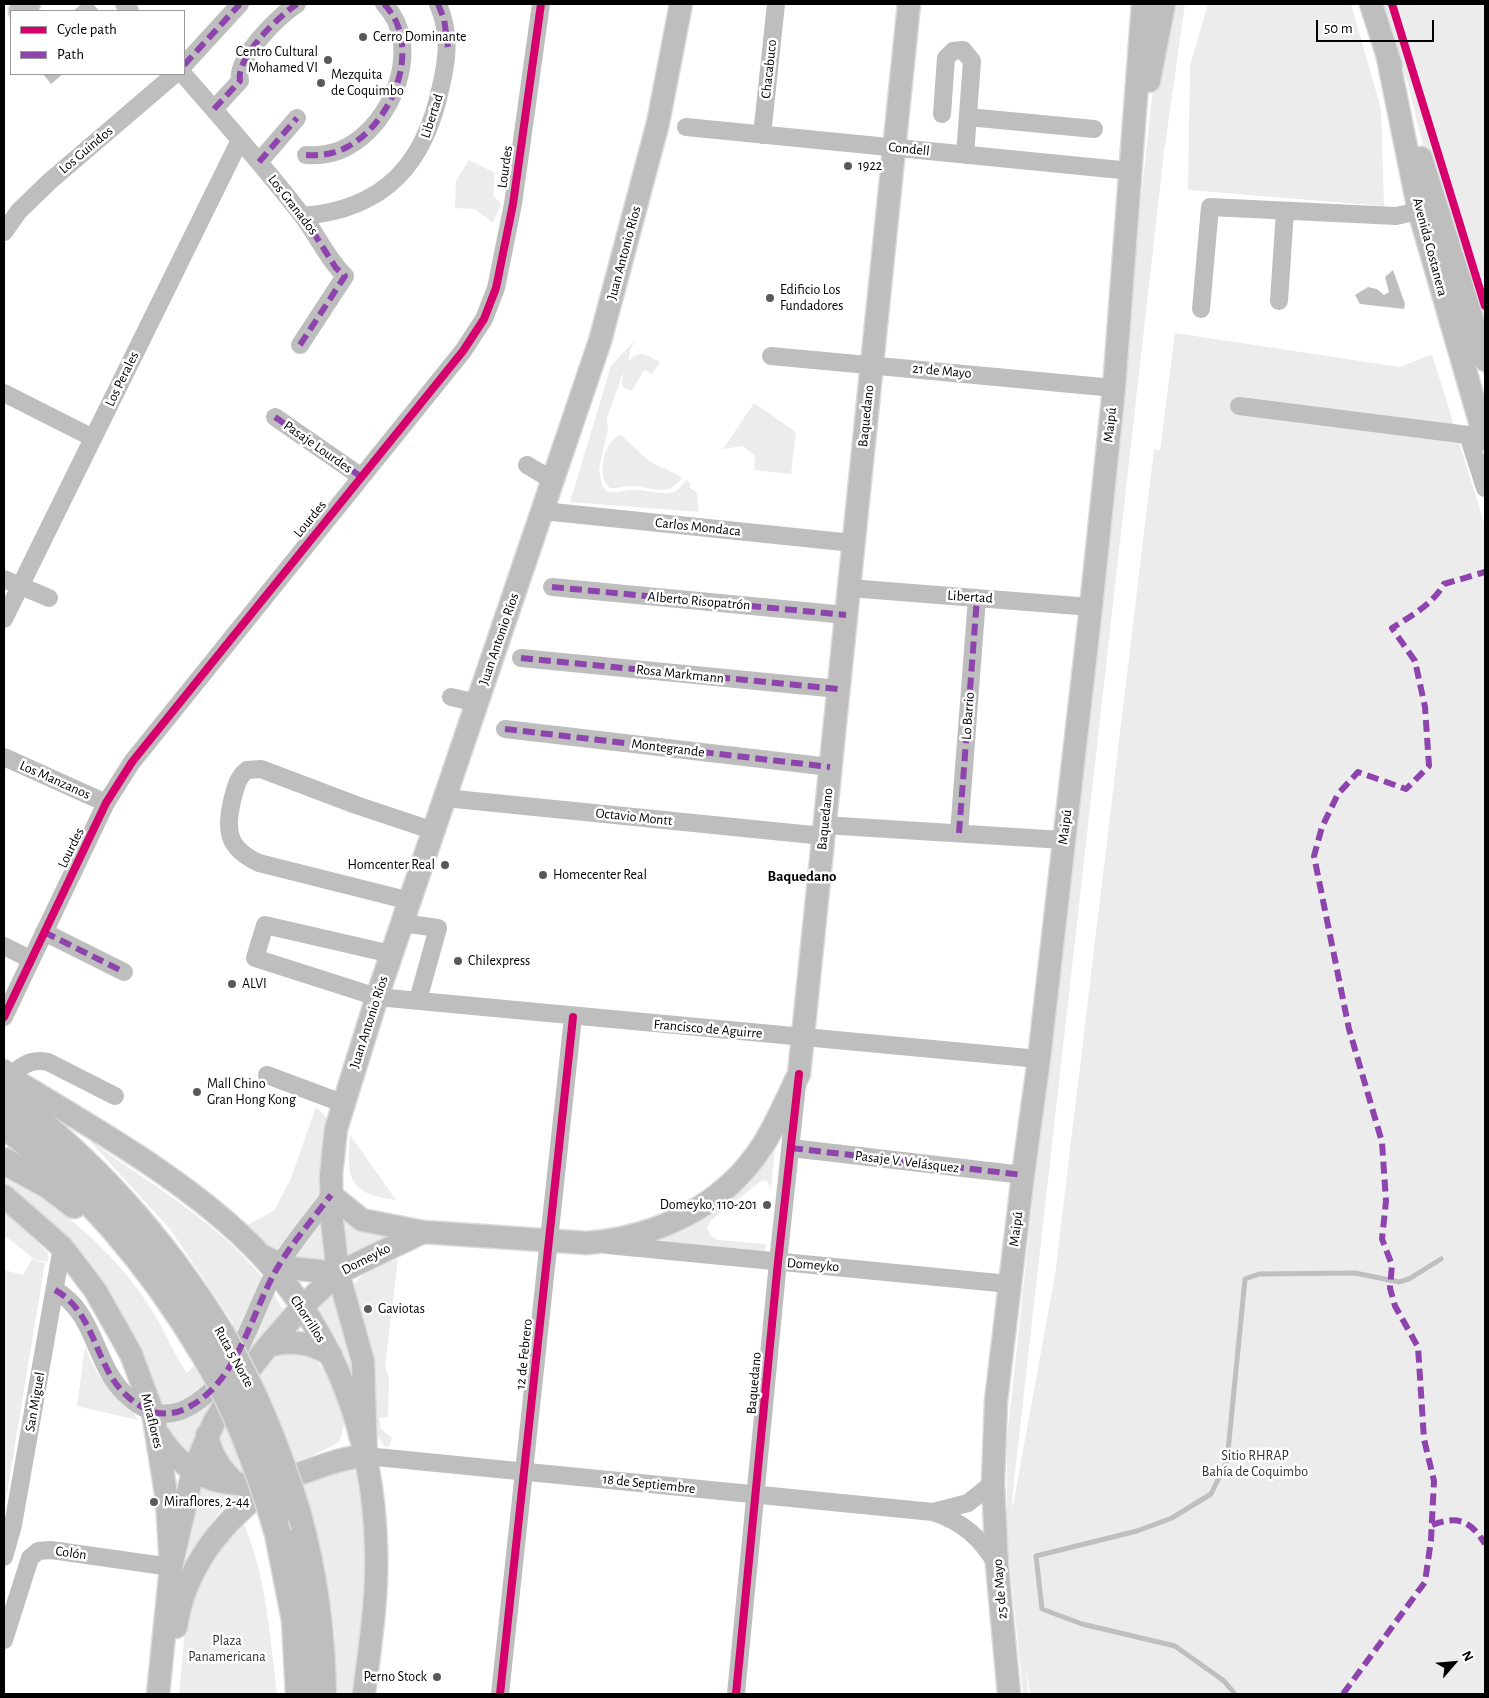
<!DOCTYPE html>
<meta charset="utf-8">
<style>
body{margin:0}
#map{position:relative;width:1489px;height:1698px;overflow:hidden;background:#fff;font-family:"Alegreya Sans",sans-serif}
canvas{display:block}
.frame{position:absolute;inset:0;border:5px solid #000;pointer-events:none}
.legend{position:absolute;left:10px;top:10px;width:175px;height:65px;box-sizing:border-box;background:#fff;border:1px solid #999;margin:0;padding:6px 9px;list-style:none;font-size:15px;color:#000}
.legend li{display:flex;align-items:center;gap:10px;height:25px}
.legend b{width:25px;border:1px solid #999}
.north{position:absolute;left:1429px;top:1638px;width:50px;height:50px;-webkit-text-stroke:4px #fff;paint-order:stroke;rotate:63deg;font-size:14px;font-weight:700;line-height:20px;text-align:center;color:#000}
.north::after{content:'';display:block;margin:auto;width:18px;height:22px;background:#000;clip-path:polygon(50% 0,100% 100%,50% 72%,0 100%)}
.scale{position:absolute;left:1316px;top:20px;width:118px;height:22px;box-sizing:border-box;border:2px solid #000;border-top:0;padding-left:6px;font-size:15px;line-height:18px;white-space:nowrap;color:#000;-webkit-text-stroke:4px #fff;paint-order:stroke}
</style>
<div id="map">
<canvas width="1489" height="1698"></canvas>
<div class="frame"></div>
<ul class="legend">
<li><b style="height:6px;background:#d6006c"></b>Cycle path</li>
<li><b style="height:6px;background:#8e44ad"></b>Path</li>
</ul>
<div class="north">N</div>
<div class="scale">50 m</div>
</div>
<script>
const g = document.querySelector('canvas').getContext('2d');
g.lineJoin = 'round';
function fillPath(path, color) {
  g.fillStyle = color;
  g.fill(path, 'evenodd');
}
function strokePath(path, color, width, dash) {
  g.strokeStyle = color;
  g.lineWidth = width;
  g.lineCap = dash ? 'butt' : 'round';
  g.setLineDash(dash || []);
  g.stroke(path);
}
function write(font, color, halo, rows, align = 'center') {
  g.font = font + ' "Alegreya Sans",sans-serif';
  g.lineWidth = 5;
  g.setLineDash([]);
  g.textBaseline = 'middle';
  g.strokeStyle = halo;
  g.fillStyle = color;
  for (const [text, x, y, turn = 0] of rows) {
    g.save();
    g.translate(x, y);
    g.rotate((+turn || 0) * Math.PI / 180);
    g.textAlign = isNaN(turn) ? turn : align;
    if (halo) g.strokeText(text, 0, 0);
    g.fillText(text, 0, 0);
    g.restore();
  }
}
fillPath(new Path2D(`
 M1170 4H1185L1164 152 1013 1490 1012 1511 1055 1275 1154 449 1160 451 1175 333 1400 367 1432 354 1485 526V1694H1030L1026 1666 1028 1694H1023L1007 1536V1438L1152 97Z
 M1208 4H1351L1381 109 1384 206 1188 190 1190 65Z
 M1383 4H1485V380L1473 347 1408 85Z
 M469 160 495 173 493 195 501 204 493 223 475 209 455 208 456 181Z
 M636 339 630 350 629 361C639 349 647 355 660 362L652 374 644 370 632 391 624 388 622 383 624 373 621 378 607 418 608 430 599 469 602 486 607 492C615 493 622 491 630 490 652 488 672 504 686 480L691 483 689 487 697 493 699 512 570 502 611 366Z
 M754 403 796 432 791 474 754 470 755 456 743 446 723 449Z
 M621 435 649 461 682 477C670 499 650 486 631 486 624 486 618 489 610 488 596 477 603 440 621 435Z
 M316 1107 330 1121 320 1180 328 1256V1260C290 1263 272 1250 245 1226L274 1211 291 1178Z
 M350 1135 396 1200C349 1194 346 1179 350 1135Z
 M88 1139C153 1187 245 1236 283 1310L200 1426 187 1458 176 1449 148 1385 21 1196 4 1183V1169C60 1209 112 1248 150 1307 164 1328 173 1353 187 1373L233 1323 170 1229Z
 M775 1149 771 1187 766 1180 760 1182 710 1221 707 1228 711 1236 718 1240 766 1244 765 1254 647 1242C697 1236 748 1189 775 1149Z
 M4 1210 48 1253V1262L34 1259 4 1235Z
 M341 1215 391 1237 345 1257Z
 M32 1259 45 1263 4 1511V1270L23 1275Z
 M398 1259 385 1367 389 1377 388 1417 379 1418 381 1429 392 1438 389 1447 384 1446 377 1435 374 1396 351 1291C357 1273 381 1265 398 1259Z
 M333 1293 352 1358 355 1393 314 1312Z
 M85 1346C90 1360 96 1373 106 1384 119 1399 131 1400 137 1420L77 1406Z
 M291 1348 314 1357 325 1372 345 1420 340 1441C311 1461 274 1466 241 1474L211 1446 262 1368 278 1353Z
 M358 1470 366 1520 367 1603 354 1694H335V1635L325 1573 300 1481 340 1471Z
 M195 1486 220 1493 241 1494 219 1513 187 1556 184 1555Z
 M241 1517C266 1572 270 1635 277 1694H179L185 1630 194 1586Z`), '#ececec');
fillPath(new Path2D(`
 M82 4H93L99 11H73Z
 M43 74H63L51 84Z
 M1393 270 1405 304 1404 309 1360 304 1355 295 1368 287 1377 289 1384 295 1389 292 1385 277Z`), '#bfbfbf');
strokePath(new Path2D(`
 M1235 1694 1224 1681 1175 1646 1082 1624 1042 1609 1036 1556 1137 1531 1172 1518 1211 1494 1227 1461 1245 1279 1259 1274 1355 1273 1399 1282 1409 1279 1441 1259`), '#bfbfbf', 5);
const major = new Path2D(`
 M1371 4 1391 66
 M20 11 29 4
 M1387 53 1419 211 1485 439
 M1149 81 1164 4
 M1421 158 1485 360
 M9 1077C93 1128 193 1183 261 1255 336 1335 373 1437 376 1546 378 1596 370 1645 364 1694
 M331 1195 362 1220 423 1232
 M4 1196 62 1247 95 1290 131 1354 153 1413 167 1500 171 1567 158 1694
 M265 1257 289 1268 338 1273
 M268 1346C291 1339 311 1342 331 1355
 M159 1435C187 1480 228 1491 278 1480 308 1473 334 1458 366 1456
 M207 1435C211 1455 221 1471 237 1484
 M366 1456 363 1361 338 1273 332 1221 331 1175 336 1129 377 997 600 341 658 123 681 4
 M171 1567 193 1471 214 1422 235 1388 268 1346 302 1307 338 1273 423 1232 587 1243C658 1237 724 1206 763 1145 777 1123 787 1098 799 1074L909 4
 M176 1627C185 1564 226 1517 277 1481
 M1009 1694 997 1565 993 1483 996 1401 1023 1175 1039 1059 1091 607 1114 388 1143 4`);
const highway = new Path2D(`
 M4 1075 9 1077
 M4 1094C92 1159 165 1242 222 1335
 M4 1125C86 1188 151 1265 204 1354
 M4 1161 48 1185 74 1205
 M297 1511C314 1571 322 1632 323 1694
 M278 1534 295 1620 299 1694`);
strokePath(major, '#dbdbdb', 25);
strokePath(highway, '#dbdbdb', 29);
strokePath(new Path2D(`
 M124 4 130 11
 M184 65 240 4
 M183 74C223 120 264 166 301 214 317 234 327 259 345 276L300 345
 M214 109 240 81C235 58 279 16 297 4
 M942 114 946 58 953 51 963 50 972 61 965 155
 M968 117 1094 129
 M686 127 1131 171
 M762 135 776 4
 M306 155C320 156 334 154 347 147 393 123 424 45 384 4
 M259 162 297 118
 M303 216C385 209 425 164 441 86 448 57 450 32 438 4
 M4 232 19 211 50 181 175 74
 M1279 301 1285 211
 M1201 309 1210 207 1396 216 1419 211
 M771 356 1114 388
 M4 393 93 438
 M1239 406 1468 435H1484
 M275 417 360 476
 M1468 435 1485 488
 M527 465 552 480
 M543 511 853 543
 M4 579 49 598
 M552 587 846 615
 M849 588 1091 607
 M4 619 240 140
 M521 658 838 689
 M451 697 477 703
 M505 729 830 767
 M4 757 106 803
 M445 798 823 836
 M824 825 1063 840
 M959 833 977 598
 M410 901 259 863C226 848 225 829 233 797 236 786 238 777 247 770L261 769 356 805 434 831
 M402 923 438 928 418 1000
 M44 932 124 972
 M4 946 30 959
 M391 954 265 925 255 958 377 997 1039 1059
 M4 1017 106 803 132 762 463 351 484 319 496 288 513 204 541 4
 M4 1068 9 1077C21 1066 31 1058 48 1062L115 1096
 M267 1075 342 1103
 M791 1148 1023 1175
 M608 1245 1009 1284
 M55 1290C95 1312 94 1363 124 1393 141 1410 161 1420 185 1409 237 1384 249 1319 275 1272 290 1245 312 1220 331 1195
 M366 1456 933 1512C963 1522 981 1538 997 1565
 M933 1512 968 1503 993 1483
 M4 1557 13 1525 62 1247
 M4 1640 30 1558 38 1551 51 1550 171 1567
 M500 1694 573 1017
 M736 1694 778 1262 797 1085`), '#bebebe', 18);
strokePath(major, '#bebebe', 22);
strokePath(highway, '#bebebe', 26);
const highwayBridge = new Path2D(`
 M222 1335C255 1391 278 1449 297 1511
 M204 1354C238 1410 260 1471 278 1534`);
strokePath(highwayBridge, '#dbdbdb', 29, []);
strokePath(highwayBridge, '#bebebe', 26);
strokePath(new Path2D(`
 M438 4 444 19 448 47
 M184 65 240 4
 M214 109 240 81C235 58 279 16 297 4
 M306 155C320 156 334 154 347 147 393 123 424 45 384 4
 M259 162 297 118
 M300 345 345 276 336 268 303 216
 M275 417 360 476
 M552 587 846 615
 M521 658 838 689
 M505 729 830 767
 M959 833 977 598
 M44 932 124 972
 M791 1148 1023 1175
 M55 1290C95 1312 94 1363 124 1393 141 1410 161 1420 185 1409 237 1384 249 1319 275 1272 290 1245 312 1220 331 1195
 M1432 1525C1458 1515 1471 1521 1485 1544
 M1343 1694 1425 1582 1431 1540 1434 1481 1424 1439 1418 1347 1395 1306 1390 1288 1392 1265 1382 1239 1386 1201 1382 1142 1349 1029 1314 856 1322 827 1338 794 1358 772 1406 789 1429 766 1425 707 1415 661 1392 628C1411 616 1433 604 1444 584L1485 572`), '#8e44ad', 6, [12, 6]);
strokePath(new Path2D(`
 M1392 4 1485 306
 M4 1017 106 803 132 762 463 351 484 319 496 288 513 204 541 4
 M500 1694 573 1017
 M736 1694 778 1262 799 1074`), '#d6006c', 8);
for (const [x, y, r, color] of [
 [363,37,5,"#595959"],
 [328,60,5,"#595959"],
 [321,83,5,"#595959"],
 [848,166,5,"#595959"],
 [770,298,5,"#595959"],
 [445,865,5,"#595959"],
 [543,875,5,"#595959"],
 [458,961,5,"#595959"],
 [232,984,5,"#595959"],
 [197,1092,5,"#595959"],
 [767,1205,5,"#595959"],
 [368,1309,5,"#595959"],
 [154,1502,5,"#595959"],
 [437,1677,5,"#595959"]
]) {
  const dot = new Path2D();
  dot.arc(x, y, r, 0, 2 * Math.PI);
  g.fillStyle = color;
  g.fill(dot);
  strokePath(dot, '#fff', 2);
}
write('14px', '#000', '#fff', [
 ["Cerro Dominante",373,37],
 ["Centro Cultural",318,52,"right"],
 ["Mohamed VI",318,68,"right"],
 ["Mezquita",331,75],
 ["de Coquimbo",331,91],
 ["1922",858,166],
 ["Edificio Los",780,290],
 ["Fundadores",780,306],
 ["Homcenter Real",435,865,"right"],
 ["Homecenter Real",553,875],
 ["Chilexpress",468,961],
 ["ALVI",242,984],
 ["Mall Chino",207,1084],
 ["Gran Hong Kong",207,1100],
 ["Domeyko, 110-201",757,1205,"right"],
 ["Gaviotas",378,1309],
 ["Miraflores, 2-44",164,1502],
 ["Perno Stock",427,1677,"right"]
], 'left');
write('14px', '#000', '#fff', [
 ["Chacabuco",769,69,-84],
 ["Libertad",432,116,-72],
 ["Condell",909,149,6],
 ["Los Guindos",86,150,-40],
 ["Lourdes",505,167,-82],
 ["Los Granados",293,205,52],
 ["Avenida Costanera",1430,247,75],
 ["Juan Antonio Ríos",624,253,-75],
 ["21 de Mayo",942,371,5],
 ["Los Perales",122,379,-64],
 ["Baquedano",866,416,-84],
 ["Maipú",1110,425,-84],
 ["Pasaje Lourdes",318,447,35],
 ["Lourdes",310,519,-51],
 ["Carlos Mondaca",698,527,6],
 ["Libertad",970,597,4],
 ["Alberto Risopatrón",699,601,5],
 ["Juan Antonio Ríos",499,639,-71],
 ["Rosa Markmann",680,674,6],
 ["Lo Barrio",968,716,-86],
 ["Montegrande",668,748,7],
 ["Los Manzanos",55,780,24],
 ["Octavio Montt",634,817,6],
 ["Baquedano",825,819,-84],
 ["Maipú",1065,827,-83],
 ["Lourdes",71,848,-64],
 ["Juan Antonio Ríos",369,1022,-72],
 ["Francisco de Aguirre",708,1029,5],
 ["Pasaje V. Velásquez",907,1162,7],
 ["Maipú",1016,1229,-83],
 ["Domeyko",366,1259,-27],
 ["Domeyko",813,1265,5],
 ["Chorrillos",308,1319,57],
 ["12 de Febrero",524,1354,-84],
 ["Ruta 5 Norte",234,1357,61],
 ["Baquedano",754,1383,-85],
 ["San Miguel",35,1402,-80],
 ["Miraflores",152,1421,76],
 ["18 de Septiembre",649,1484,6],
 ["Colón",71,1553,8],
 ["25 de Mayo",1000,1589,-95]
]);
write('14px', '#333', '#fff', [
 ["Sitio RHRAP",1255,1456],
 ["Bahía de Coquimbo",1255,1472],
 ["Plaza",227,1641],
 ["Panamericana",227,1657]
]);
write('bold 15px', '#000', '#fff', [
 ["Baquedano",802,876]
]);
</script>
